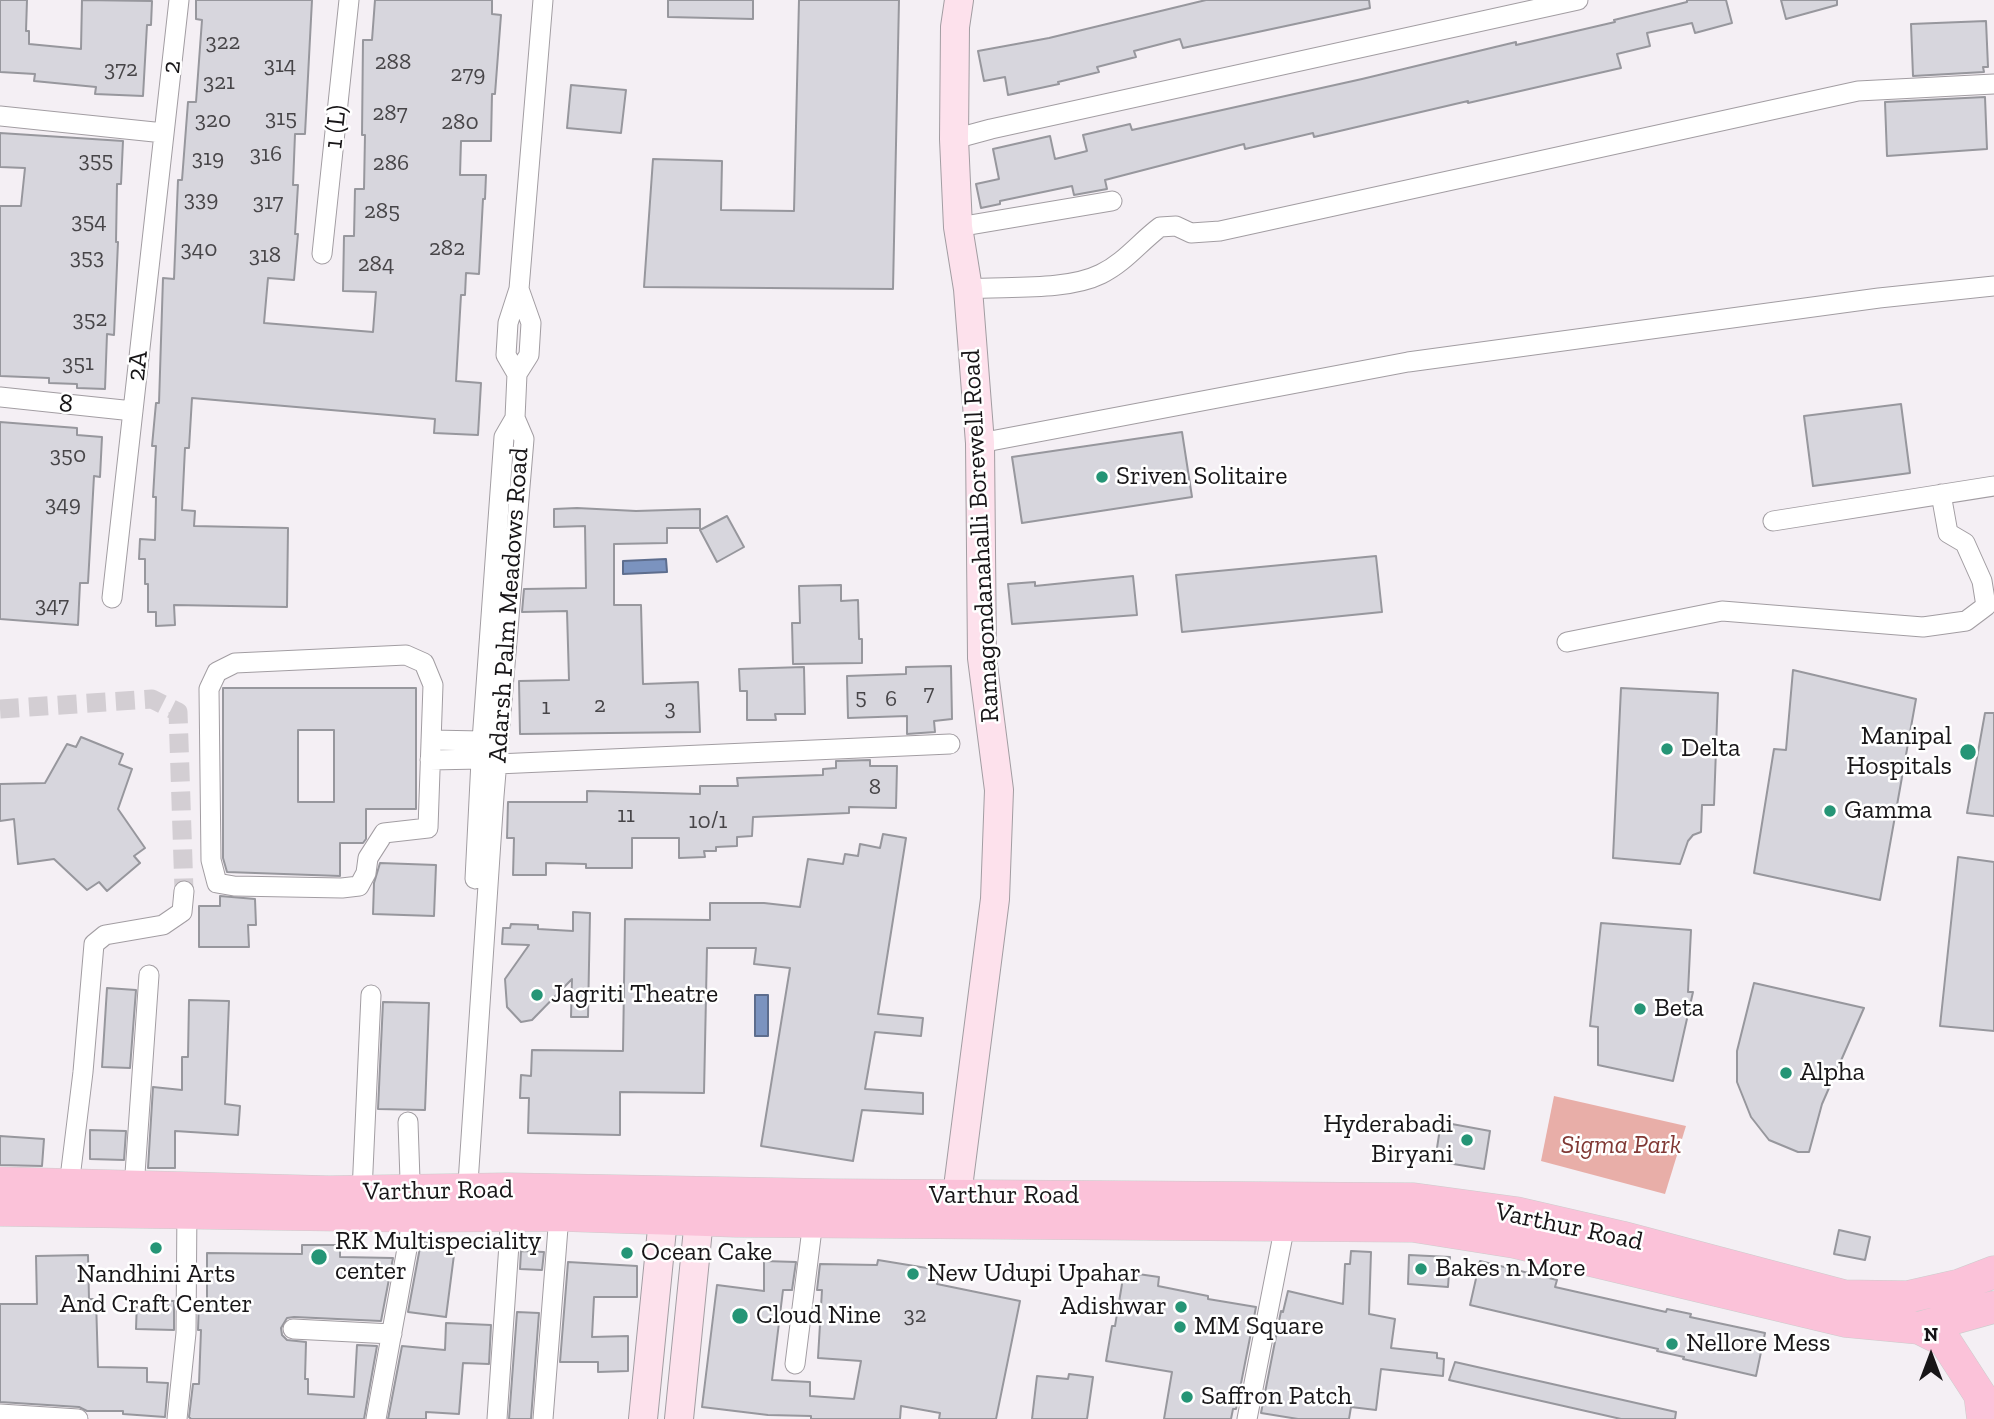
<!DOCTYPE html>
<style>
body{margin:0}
#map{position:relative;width:1994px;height:1419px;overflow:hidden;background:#f4eff4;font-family:"Zilla Slab",serif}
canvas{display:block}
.north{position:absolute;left:1896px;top:1321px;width:70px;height:70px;-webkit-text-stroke:5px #fff;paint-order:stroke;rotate:0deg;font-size:19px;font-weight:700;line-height:28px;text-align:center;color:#171517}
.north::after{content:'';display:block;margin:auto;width:24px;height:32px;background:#171517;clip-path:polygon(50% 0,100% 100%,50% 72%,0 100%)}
</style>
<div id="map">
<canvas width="1994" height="1419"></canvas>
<div class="north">N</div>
</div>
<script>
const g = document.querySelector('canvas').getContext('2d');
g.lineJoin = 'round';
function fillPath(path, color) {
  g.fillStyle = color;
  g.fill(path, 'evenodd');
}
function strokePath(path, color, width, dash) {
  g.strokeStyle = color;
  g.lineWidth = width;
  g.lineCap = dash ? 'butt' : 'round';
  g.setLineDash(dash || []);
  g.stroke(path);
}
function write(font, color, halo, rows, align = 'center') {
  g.font = font + ' "Zilla Slab",serif';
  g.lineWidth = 5;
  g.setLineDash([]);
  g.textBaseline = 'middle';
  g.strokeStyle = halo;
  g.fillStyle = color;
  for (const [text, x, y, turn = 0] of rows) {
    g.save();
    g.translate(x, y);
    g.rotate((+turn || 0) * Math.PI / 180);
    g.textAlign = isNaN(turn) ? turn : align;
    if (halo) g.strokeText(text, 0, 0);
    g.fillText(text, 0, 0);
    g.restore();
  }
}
fillPath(new Path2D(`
 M1554 1096 1686 1126 1665 1194 1541 1161Z`), '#e8aea8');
const water = new Path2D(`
 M666 559 667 572 623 574V561Z
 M755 995H768V1036H755Z`);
fillPath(water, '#7b93bf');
strokePath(water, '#5d6d8d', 2);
const building = new Path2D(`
 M0 0H27L26 31H29V44L81 49 82 0 152 1 151 25H147L143 96 95 94 96 87 34 81 35 74 0 72Z
 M196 0H312L305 134H295L293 185H298L295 234H298L294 280 268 278 264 323 373 332 376 292 343 291 344 236H354L355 189H364L365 135H362L363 40H372L375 0H492V14L501 15 495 94H492L491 141H461L460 175H486L485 199H483L479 274 466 273 465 295H461L456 381 481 383 478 435 434 433 435 419 192 398 189 448H185L182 510 195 511 194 526 288 528 287 607 174 605 175 625 156 626V612H148V584H145V559H139L140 539 155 540 156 497H153L156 446H152L156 403H159L163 278 174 279 178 180H182L188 102H196L202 20 196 19Z
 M668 0H753V19L668 17Z
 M799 0H899L893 289 644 287 653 159 722 161 721 210 794 211Z
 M1206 0H1369L1370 8 1183 48 1180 39 1134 51 1136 57 1097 67 1099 72 1058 82 1059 84 1008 95 1005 77 984 81 978 51 1049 38Z
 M1687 0H1726L1732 23 1695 33 1692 23 1647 33 1650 46 1617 54 1621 68 1468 103V101L1314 137 1313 133 1245 149 1244 144 1105 180 1107 189 1074 195 1072 186 1000 201V204L981 208 976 184 999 179 993 149 1050 136 1055 159 1087 151 1083 135 1130 124 1132 130 1362 79 1516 42V45L1615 22 1614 20 1687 2Z
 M1781 0H1837V5L1786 19Z
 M1986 21 1988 67H1983L1984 72 1913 76 1911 24Z
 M571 85 626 90 621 133 567 128Z
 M1985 97 1987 149 1887 156 1885 102Z
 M0 133 123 141 121 184H117L116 242H118L114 335 107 334 105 389 77 388V384L49 383V378L0 376V206H21L25 168 0 167Z
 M1901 404 1910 473 1813 486 1804 416Z
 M0 422 77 428V435L102 437 100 477 94 476 88 583H80L78 625 0 619Z
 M1182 432 1192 497 1022 523 1012 457Z
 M577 508 636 511 700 509V528H667V543L614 544V605H641L643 684 698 682 700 732 520 734 519 681 569 680 567 611 522 612 524 589 586 588 585 526 554 527V509Z
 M727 516 744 547 717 562 700 530Z
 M1376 556 1382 612 1182 632 1176 575Z
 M1133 576 1137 615 1012 624 1008 584 1035 582V586Z
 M841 585V601L858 600 859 639H862V663L793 664 792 623H800L799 586Z
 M951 666 952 719 934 721 935 732 907 734V716L848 718 847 676 906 674V667Z
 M804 667 805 714H775L776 720H747V691H740L739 669Z
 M1793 670 1916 699 1880 900 1754 873 1774 749 1786 750Z
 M223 688H416V809H366V839L363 843H340V876L227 872 223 858ZM298 730H334V802H298Z
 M1621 688 1718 693 1714 805H1702L1701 832 1693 835 1688 841 1680 864 1613 858Z
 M1985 713H1994V816L1967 813Z
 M81 737 123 754 119 764 132 769 118 809 145 848 134 856 140 863 107 891 99 882 87 890 54 859 18 864 14 819 0 821V784L45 783 67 744 76 747Z
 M870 760V766H897L896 808 849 807V813L753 817 752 836 737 837V846L716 847V851H704L705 857 679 858V838H632V868H586V864L546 863V875H513L514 838H507L508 802H587V791L700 794V786H738L737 778 823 775V769L836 768V761Z
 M883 834 906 838 878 1014 923 1018 921 1036 875 1032 865 1089 923 1093V1114L862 1110 853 1161 761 1146 790 968 754 964 756 948H707L704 1093 620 1092V1135L528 1133 529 1098H520L521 1075 531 1076 532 1050 623 1051 625 919 710 920V903H764L800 907 808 859 843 864 845 854 858 856 860 844 880 848Z
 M1958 857 1994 862V1031L1940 1026Z
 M380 863 436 865 434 916 373 914 374 883Z
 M220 896 255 899 256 925H248L249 947H199V906H220Z
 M573 912 590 913 588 1017H571L572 979 532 1020 521 1022 507 1007 505 979 529 945 502 944 503 928H510L511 924 538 925V929L573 931Z
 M1601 923 1691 930 1688 992H1693L1673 1081 1598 1065V1027L1590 1026Z
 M1754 983 1864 1008 1822 1104 1809 1152H1798L1769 1140 1751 1117 1737 1082V1051Z
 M107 988 136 990 130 1068 102 1067Z
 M189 1000 229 1001 225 1104 240 1106 238 1135 175 1131V1168H148L153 1087 182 1090V1057H188Z
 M383 1002 429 1003 425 1110 378 1109Z
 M1441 1122 1490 1131 1484 1169 1435 1161Z
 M90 1130 126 1131 124 1160 90 1159Z
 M0 1136 44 1139 42 1166 0 1165Z
 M1839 1230 1870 1237 1865 1260 1834 1254Z
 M421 1242 455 1247 446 1317 408 1312Z
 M302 1245H340V1257L393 1258 381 1321 294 1317 287 1318 281 1328 282 1335 287 1340 306 1342 305 1379H308V1394L354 1397 357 1345 377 1346 364 1419H191L189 1417 193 1384H199L201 1330H198L199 1301H207V1253L302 1254Z
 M521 1251 544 1252 542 1270 520 1269Z
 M1351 1251 1371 1252 1369 1314 1395 1319 1391 1348 1437 1353V1358L1444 1359 1443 1376 1381 1369 1376 1410 1351 1407 1349 1419H1298L1261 1413 1281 1311 1283 1312 1288 1291 1343 1304 1345 1264H1350Z
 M88 1255 89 1299H96L98 1367 147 1368V1382L168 1383 165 1417 123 1414V1411H87L79 1407 0 1402V1304H37L36 1256Z
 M1409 1255 1450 1257 1448 1287 1408 1284Z
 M878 1260 939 1270 937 1284 1020 1301 996 1419H939L940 1413 901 1406 900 1419H811V1416L768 1415 702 1407 717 1285 764 1291V1261L796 1262 792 1290H783L772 1380 810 1382V1396L854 1399 861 1361 818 1358 822 1290H817L820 1264 877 1265Z
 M1480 1261 1557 1280 1555 1287 1666 1312 1667 1309 1691 1314 1690 1317 1765 1333 1756 1376 1683 1359 1684 1357 1657 1351 1658 1349 1470 1305Z
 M568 1262 637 1266V1297H594L592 1337 628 1336V1371L598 1372V1362H560Z
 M1124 1272 1159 1277 1158 1286 1208 1296V1299L1256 1307 1236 1409H1233L1231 1419H1164L1172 1372 1106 1361 1112 1326H1115Z
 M137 1300 174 1301V1330L136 1329Z
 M517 1312 539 1313 531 1419H509Z
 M446 1323 491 1325 489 1364 463 1363 459 1414 426 1412V1419H388L402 1346 445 1350Z
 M1455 1362 1676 1412 1675 1419H1621L1449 1380Z
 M1069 1374 1093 1377 1087 1419H1032L1037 1376 1068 1379Z`);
fillPath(building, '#d7d6dd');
strokePath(building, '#97979d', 2);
strokePath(new Path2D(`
 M0 709 152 699 178 712 184 891`), '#d3ced3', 19, [19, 10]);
const street = new Path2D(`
 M0 116 164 133
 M954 139 991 129 1578 0
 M958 227 1112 201
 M322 254 349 0
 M968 289C1007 286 1067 291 1101 274 1124 263 1140 242 1160 227L1176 226 1191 233 1220 231 1858 91 1994 84
 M517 374 506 355 508 323 519 289 543 0
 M0 397 133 411
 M980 443 1408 362 1879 298 1994 286
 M1773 521 1994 486
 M112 598 179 0
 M1567 642 1722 611 1923 627 1966 621 1986 606 1982 581 1965 543 1948 533 1941 494
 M406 655 424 663 433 685 428 828 384 833 368 858 366 873 359 886 342 888 234 886 217 883 211 860 209 689 217 672 235 663Z
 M431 740 482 741
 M430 760 481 759
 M497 764 950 744
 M475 879 482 741 504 437 515 418
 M408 1122 410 1180
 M69 1186 83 1072 94 944 105 935 163 925 182 912 184 891
 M134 1188 149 975
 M362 1192 371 995
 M467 1198 494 796 524 439 515 418 517 374 529 355 531 323 519 289
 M293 1329 392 1334
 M795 1364 813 1221
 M0 1414 78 1419
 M177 1419 186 1333 187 1204
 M376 1419 413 1216
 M497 1419 511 1215
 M543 1419 559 1215
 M1247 1419 1285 1225`);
const secondary = new Path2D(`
 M957 1195 995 899 999 790 982 658 980 443 968 289 958 227 954 139 955 27 959 0
 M643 1419 663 1219
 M679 1419 699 1219`);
const primary = new Path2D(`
 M0 1183 329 1192 507 1189 831 1195 1414 1199 1517 1213 1621 1237 1844 1296 1907 1297 1960 1285 1994 1272
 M0 1210 413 1216 559 1215 736 1221 1413 1226 1514 1242 1845 1321 1919 1328 1994 1307
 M1919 1328 1945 1341 1980 1395 1983 1419`);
strokePath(street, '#a29da2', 21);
strokePath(secondary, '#a29da2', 30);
strokePath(primary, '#ccc', 33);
strokePath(street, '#fff', 19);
strokePath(secondary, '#fde1ec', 28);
strokePath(primary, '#fbc2d9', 32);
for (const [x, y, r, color] of [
 [1102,477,7,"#259576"],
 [1667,749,7,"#259576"],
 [1968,752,9,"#259576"],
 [1830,811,7,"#259576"],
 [537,995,7,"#259576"],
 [1640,1009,7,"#259576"],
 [1786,1073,7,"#259576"],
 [1467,1140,7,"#259576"],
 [156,1248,7,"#259576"],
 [627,1253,7,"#259576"],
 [319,1257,9,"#259576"],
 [1421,1269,7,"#259576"],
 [913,1274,7,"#259576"],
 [1181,1307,7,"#259576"],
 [740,1316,9,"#259576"],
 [1180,1327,7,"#259576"],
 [1672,1344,7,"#259576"],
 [1187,1397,7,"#259576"]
]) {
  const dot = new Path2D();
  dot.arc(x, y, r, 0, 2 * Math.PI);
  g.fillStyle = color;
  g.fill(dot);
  strokePath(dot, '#fff', 2.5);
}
write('23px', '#474548', null, [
 ["322",223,42],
 ["288",393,62],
 ["314",280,65],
 ["372",121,69],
 ["279",468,74],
 ["321",219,82],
 ["287",390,113],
 ["315",281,118],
 ["320",213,120],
 ["280",460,122],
 ["316",266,154],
 ["319",208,158],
 ["355",96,160],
 ["286",391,163],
 ["339",201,199],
 ["317",268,202],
 ["285",382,211],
 ["354",89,221],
 ["282",447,248],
 ["340",199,249],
 ["318",265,255],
 ["353",87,257],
 ["284",376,264],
 ["352",90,319],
 ["351",78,363],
 ["350",68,455],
 ["349",63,504],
 ["347",52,605],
 ["7",929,693],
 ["5",861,697],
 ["6",891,699],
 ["2",600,705],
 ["1",546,707],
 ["3",670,708],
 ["8",875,787],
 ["11",626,815],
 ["10/1",708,821],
 ["32",915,1315]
]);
write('26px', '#171517', '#fff', [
 ["2",172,67,-84],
 ["1 (L)",336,127,-84],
 ["2A",138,366,-84],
 ["8",66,404,6],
 ["Ramagondanahalli Borewell Road",981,536,-93],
 ["Adarsh Palm Meadows Road",509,605,-86],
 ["Varthur Road",438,1191,-1],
 ["Varthur Road",1004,1196],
 ["Varthur Road",1569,1227,12]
]);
write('26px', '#171517', '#fff', [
 ["Sriven Solitaire",1116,477],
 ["Manipal",1952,737,"right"],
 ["Hospitals",1952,767,"right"],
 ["Delta",1681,749],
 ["Gamma",1844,811],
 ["Jagriti Theatre",551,995],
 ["Beta",1654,1009],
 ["Alpha",1800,1073],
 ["Hyderabadi",1453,1125,"right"],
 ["Biryani",1453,1155,"right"],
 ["RK Multispeciality",335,1242],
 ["center",335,1272],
 ["Ocean Cake",641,1253],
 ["Bakes n More",1435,1269],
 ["New Udupi Upahar",927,1274],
 ["Nandhini Arts",156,1275,"center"],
 ["And Craft Center",156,1305,"center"],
 ["Adishwar",1167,1307,"right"],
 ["Cloud Nine",756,1316],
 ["MM Square",1194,1327],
 ["Nellore Mess",1686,1344],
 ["Saffron Patch",1201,1397]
], 'left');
write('italic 26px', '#803834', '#fff', [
 ["Sigma Park",1621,1146]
]);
</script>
